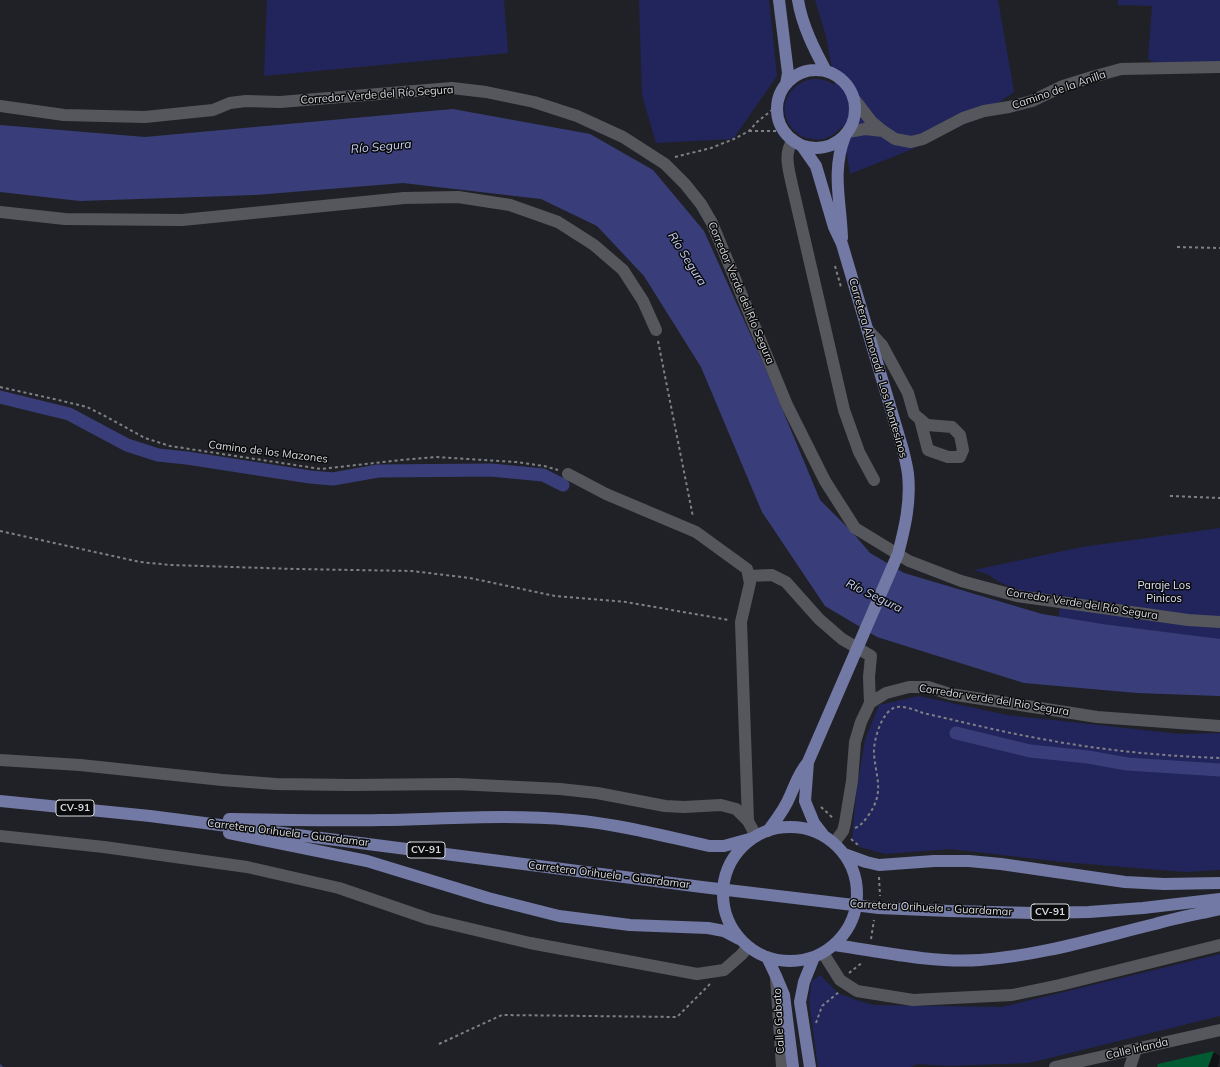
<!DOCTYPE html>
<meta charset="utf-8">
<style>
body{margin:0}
canvas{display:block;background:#202126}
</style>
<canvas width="1220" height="1067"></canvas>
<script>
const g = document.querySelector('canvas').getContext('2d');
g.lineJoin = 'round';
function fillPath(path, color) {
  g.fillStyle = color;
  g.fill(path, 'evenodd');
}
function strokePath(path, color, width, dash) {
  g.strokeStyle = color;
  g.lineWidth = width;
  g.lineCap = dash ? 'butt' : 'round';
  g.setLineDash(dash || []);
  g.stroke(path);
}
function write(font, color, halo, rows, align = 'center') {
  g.font = font + ' Mulish,sans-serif';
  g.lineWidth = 3;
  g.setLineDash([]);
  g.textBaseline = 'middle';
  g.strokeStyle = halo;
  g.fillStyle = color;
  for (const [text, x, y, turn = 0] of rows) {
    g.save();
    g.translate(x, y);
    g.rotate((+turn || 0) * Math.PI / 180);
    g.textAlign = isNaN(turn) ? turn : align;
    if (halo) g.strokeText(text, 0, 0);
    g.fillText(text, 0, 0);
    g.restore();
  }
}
fillPath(new Path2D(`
 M267 0H504L508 53 264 76Z
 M639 0H769L777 76 733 139 656 143 642 95Z
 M815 0H998L1014 92 975 119 910 150 850 174 842 126C835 135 824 141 813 139 804 138 800 136 794 130 768 104 802 64 835 85L826 36Z
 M1118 0H1220V73H1174L1148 59 1152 6 1118 5Z
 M1220 528V651L1057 628 1060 607 1001 583 987 574 974 570 1082 547Z
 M919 696 1007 715 1180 734 1220 733V870L1185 872 1063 862 950 849 885 854 860 847 852 839 856 794 865 740 879 705Z
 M1220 954V1016L1029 1063 948 1066 917 1064 911 1067H818L809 1001 812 981 820 975 838 993 856 1000 874 1005 1002 1007Z`), '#22245c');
fillPath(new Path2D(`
 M453 109 590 134 653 170 704 231 761 358 820 500 853 533 870 553 904 573 1042 614 1102 624 1220 639V696L1137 693 1024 683 877 637 825 606 762 512 701 367 644 276 597 226 541 199 403 183 255 195 80 201 0 192V125L145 137Z`), '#393e7b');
fillPath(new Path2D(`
 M1213 1052 1220 1056 1218 1067H1158Z`), '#0007');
strokePath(new Path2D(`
 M0 1066 1 1067`), '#393e7b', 3.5);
strokePath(new Path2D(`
 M0 397 69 414 127 445 158 455 187 458 310 477 333 479 378 471 491 470 543 475 563 485
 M956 733 1030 751 1088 757 1127 764 1220 770`), '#393e7b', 13);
fillPath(new Path2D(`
 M1214 1051 1208 1067H1157L1158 1064Z`), '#005a32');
strokePath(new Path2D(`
 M749 131H776L783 132
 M675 157 711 148 734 139 749 131 757 122 777 106
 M1177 247 1220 248
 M835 266 841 287
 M658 341 693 517
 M0 387 54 399 87 407 103 415 145 438 170 446 321 469 401 460 436 457 516 462 544 466 558 470
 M1170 496 1220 498
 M0 531 140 562 171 565 296 569 412 571 470 578 555 596 626 602 729 620
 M821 807 834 819
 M855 828C862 825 864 821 868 816 885 792 876 779 874 754 873 741 882 709 897 707 906 706 915 710 923 713 963 722 1002 732 1042 739 1100 750 1161 756 1220 758
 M851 839 858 845
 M879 877 880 896
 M871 939 874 920
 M849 973 863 962
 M816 1023 822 1006 839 992
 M439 1044 502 1015 677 1017 710 984`), '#7f8084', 2, [3, 3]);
strokePath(new Path2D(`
 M855 100 871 121 883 131 895 139 911 142 923 139 963 118 984 111 1009 107 1032 101 1063 86 1092 77 1121 69 1220 67
 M0 106 64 115 145 117 213 110 230 103 246 101 280 102 452 88 486 92 534 102 577 116 623 137 665 164 685 184 701 204 712 223 787 405 825 481 855 528 909 561 961 581 1017 596 1188 620 1220 622
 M848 132 865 129 883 131
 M793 140C783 154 789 170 792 185L844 410 859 452 874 480
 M0 212 65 219 182 220 404 198 458 197 510 205 558 222 594 245 623 270 643 301 656 330
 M867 329 882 345 908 393 914 414 927 425 952 427 960 435 963 450 960 457H948L928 450 920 419
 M568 474 606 494 696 532 747 569 750 583 741 622 748 821 756 836
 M749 576 772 575 786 582 819 619 842 639 871 656 869 677 870 703
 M0 760 80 765 222 780 276 784 350 785 457 784 560 789 597 793 665 806 684 807 721 805 736 809 748 821
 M0 836 104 847 247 867 339 888 429 919 530 943 697 974 724 970 741 955 748 947
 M834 843 843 831 845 823 852 781 855 742 861 722 870 703 886 693 909 687H928L950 694 1097 717 1220 726
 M823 953 840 980 857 991 913 1000 1012 995 1060 985 1220 945
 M776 977 782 1067
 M1055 1067 1220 1030
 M1130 1067 1136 1049`), '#56575c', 12);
strokePath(new Path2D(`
 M779 0 788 73 786 84
 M798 0C802 25 814 49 826 71
 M777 109a39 39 0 1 1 78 0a39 39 0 1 1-78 0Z
 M842 238C841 202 831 172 845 136
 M808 762 805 801 814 823 824 836
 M0 801 150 816 702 887 879 908 949 911 1034 913 1089 912 1143 908 1220 899
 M229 819C280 820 330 821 381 820 444 819 509 814 572 820 618 824 664 836 709 846H724L753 838
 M723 894a67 67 0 1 1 134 0a67 67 0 1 1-134 0Z
 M768 831C776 820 785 809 790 796 796 783 798 774 808 762L898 554C905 527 911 502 908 474 907 466 905 458 903 450L842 244 834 227 816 166 802 146
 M229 833 367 861 488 898 559 916 630 925 708 928 724 931 739 939
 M844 854 866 862 879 865 934 861H969L1001 864 1125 882 1164 884 1220 883
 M835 945C883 952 931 963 980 960 1039 956 1097 938 1155 924 1176 918 1198 914 1220 909
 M767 957 776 976 784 995 793 1067
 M810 1067 800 1002 804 982 814 957`), '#7279a5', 12);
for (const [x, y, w] of [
 [75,808,38],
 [426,850,38],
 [1050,912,38]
]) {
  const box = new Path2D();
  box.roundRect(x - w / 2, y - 8, w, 16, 3);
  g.fillStyle = '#0a0b0d';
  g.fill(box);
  strokePath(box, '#d9d9dc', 1);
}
write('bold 10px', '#d9d9dc', null, [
 ["CV-91",75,808],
 ["CV-91",426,850],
 ["CV-91",1050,912]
]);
write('11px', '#d9d9dc', '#0a0b0d', [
 ["Camino de la Anilla",1059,90,-19],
 ["Corredor Verde del Río Segura",377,95,-4],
 ["Corredor Verde del Río Segura",741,293,67],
 ["Carretera Almoradí - Los Montesinos",878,368,74],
 ["Camino de los Mazones",268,452,7],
 ["Corredor Verde del Río Segura",1082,604,9],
 ["Corredor verde del Rio Segura",994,700,9],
 ["Carretera Orihuela - Guardamar",288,833,7],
 ["Carretera Orihuela - Guardamar",609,875,7],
 ["Carretera Orihuela - Guardamar",931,908,3],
 ["Calle Gabato",779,1021,-93],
 ["Calle Irlanda",1137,1049,-13]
]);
write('11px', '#dfe3f6', '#0a0b0d', [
 ["Paraje Los",1164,586],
 ["Pinicos",1164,599]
]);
write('italic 12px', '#c7cef3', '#0a0b0d', [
 ["Río Segura",381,147,-5],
 ["Río Segura",687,259,58],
 ["Río Segura",874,596,26]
]);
</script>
